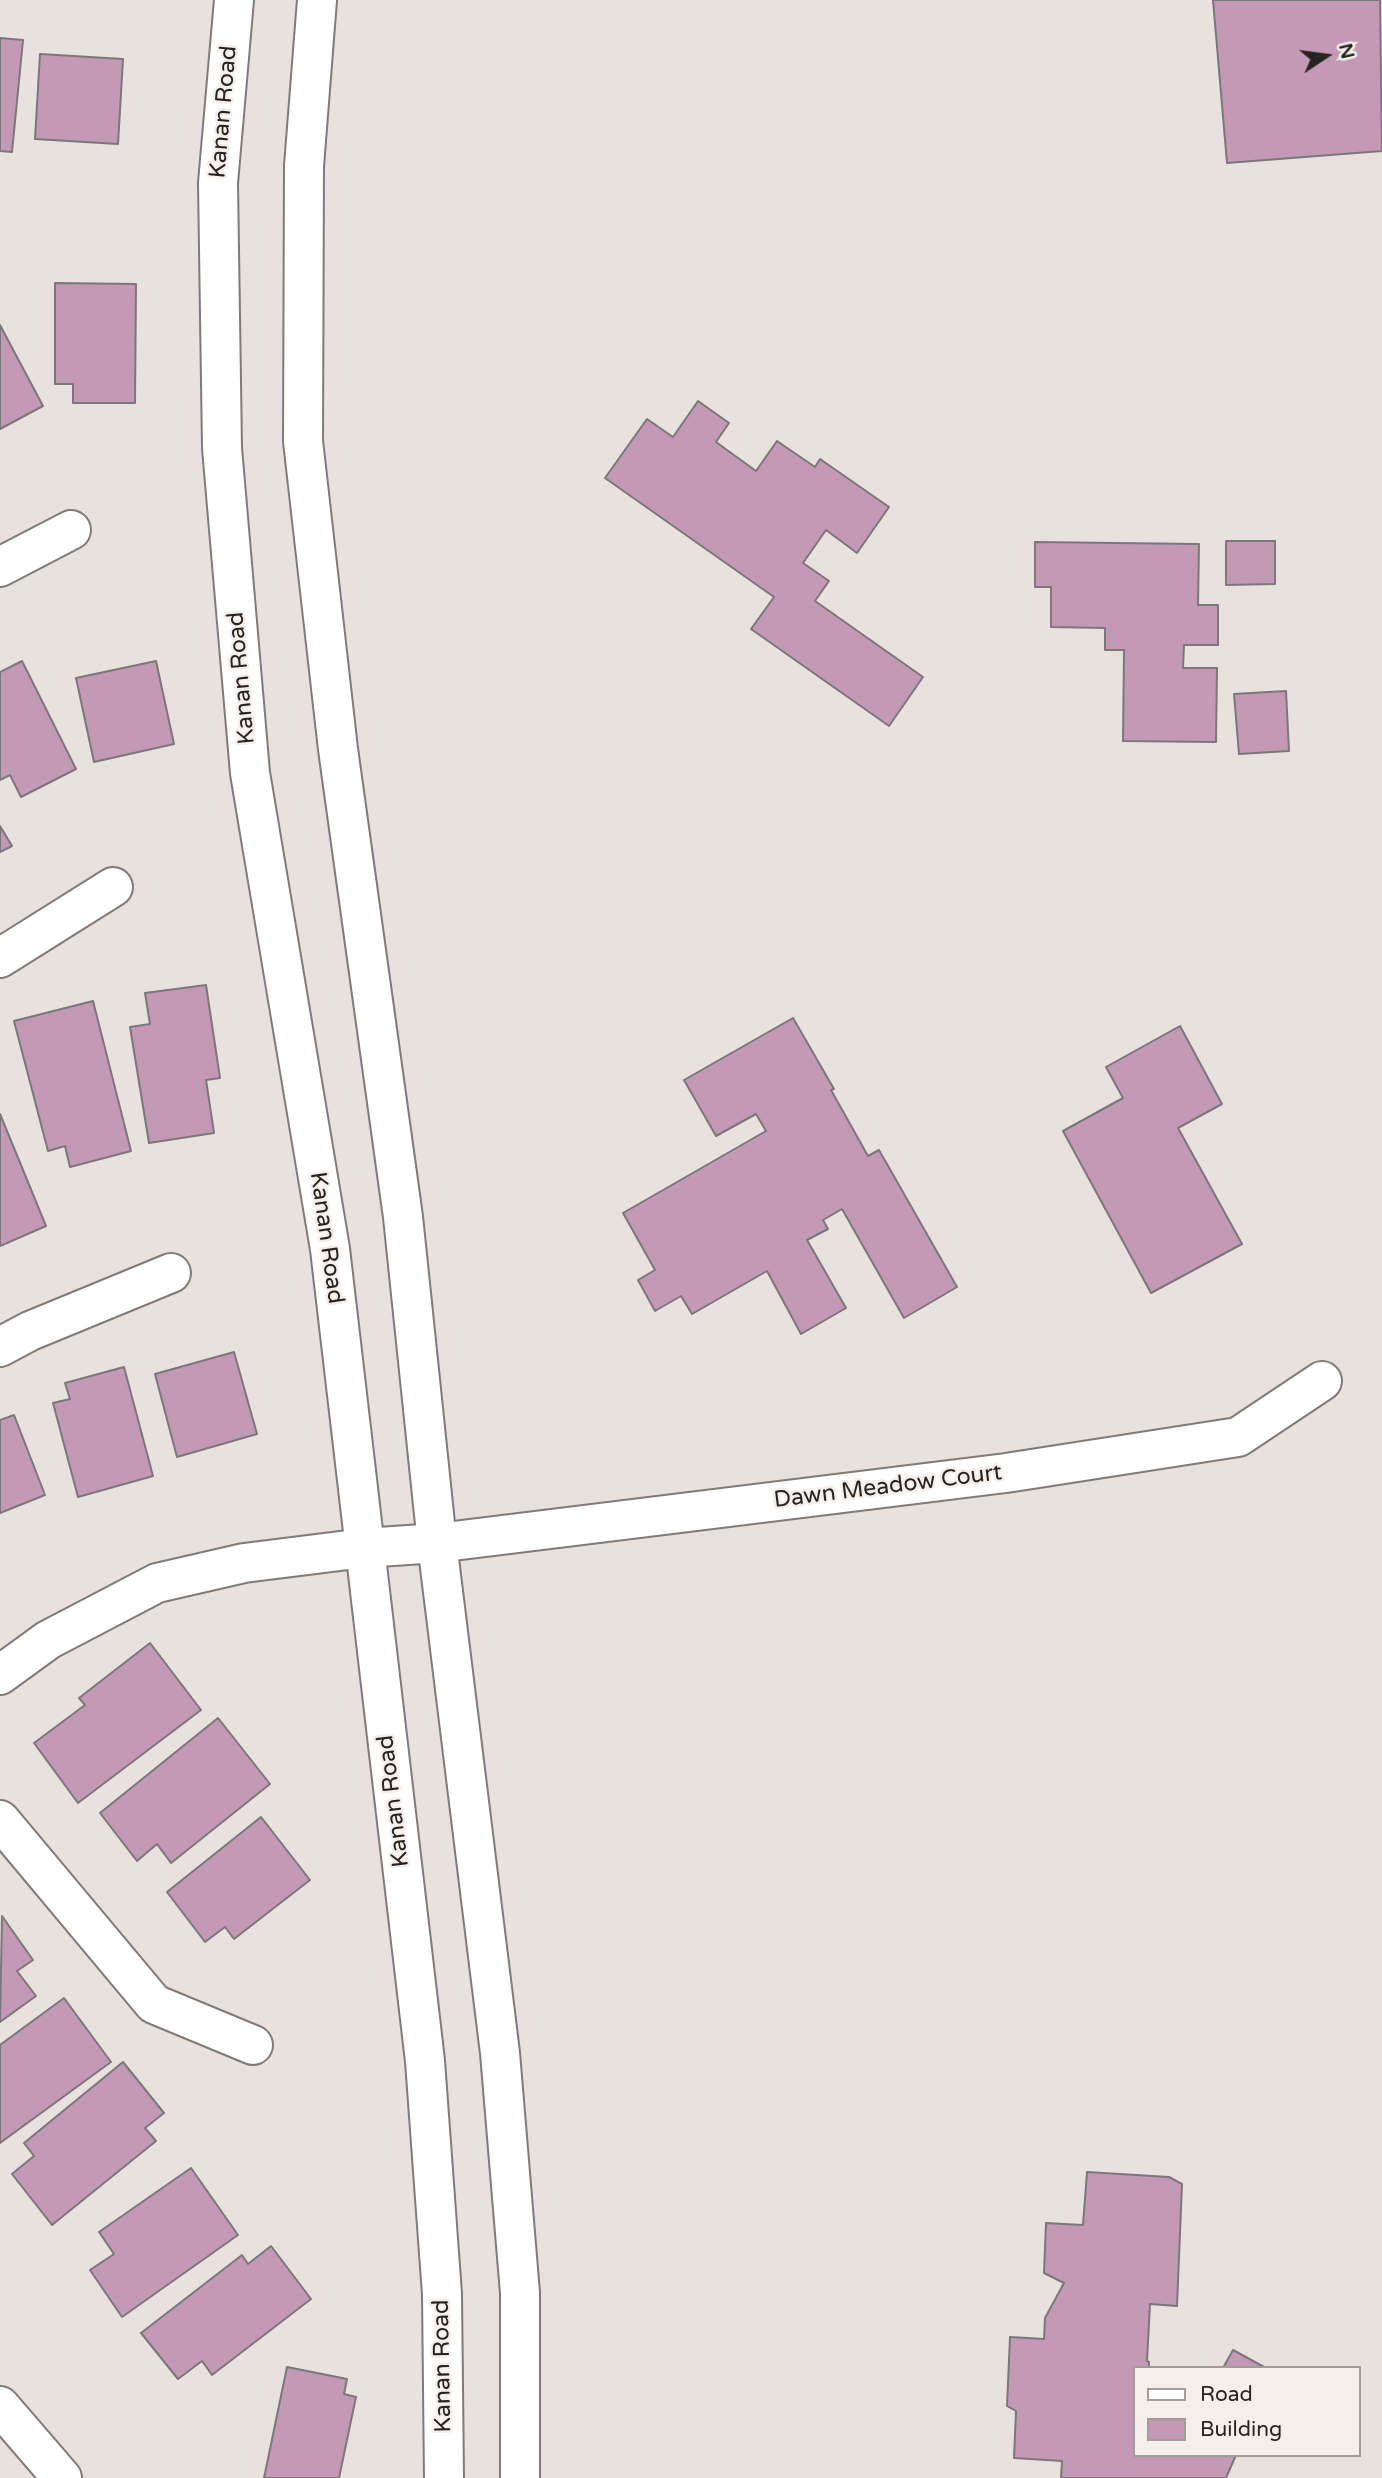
<!DOCTYPE html>
<style>
body{margin:0}
#map{position:relative;width:1382px;height:2478px;overflow:hidden;background:#e8e1de;font-family:"Varela Round",sans-serif}
canvas{display:block}
.legend{position:absolute;left:1133px;top:2366px;width:228px;height:91px;box-sizing:border-box;background:#f5eeeb;border:2px solid #a29d9b;margin:0;padding:9px 12px;list-style:none;font-size:21px;color:#262422}
.legend li{display:flex;align-items:center;gap:14px;height:35px}
.legend b{width:35px;border:2px solid #a29d9b}
.north{position:absolute;left:1291px;top:21px;width:70px;height:70px;-webkit-text-stroke:5px #f5eeeb;paint-order:stroke;rotate:77deg;font-size:19px;font-weight:700;line-height:28px;text-align:center;color:#262422}
.north::after{content:'';display:block;margin:auto;width:24px;height:32px;background:#262422;clip-path:polygon(50% 0,100% 100%,50% 72%,0 100%)}
</style>
<div id="map">
<canvas width="1382" height="2478"></canvas>
<ul class="legend">
<li><b style="height:9px;background:#fff"></b>Road</li>
<li><b style="height:19px;background:#c399b5"></b>Building</li>
</ul>
<div class="north">N</div>
</div>
<script>
const g = document.querySelector('canvas').getContext('2d');
g.lineJoin = 'round';
function fillPath(path, color) {
  g.fillStyle = color;
  g.fill(path, 'evenodd');
}
function strokePath(path, color, width, dash) {
  g.strokeStyle = color;
  g.lineWidth = width;
  g.lineCap = dash ? 'butt' : 'round';
  g.setLineDash(dash || []);
  g.stroke(path);
}
function write(font, color, halo, rows, align = 'center') {
  g.font = font + ' "Varela Round",sans-serif';
  g.lineWidth = 5;
  g.setLineDash([]);
  g.textBaseline = 'middle';
  g.strokeStyle = halo;
  g.fillStyle = color;
  for (const [text, x, y, turn = 0] of rows) {
    g.save();
    g.translate(x, y);
    g.rotate((+turn || 0) * Math.PI / 180);
    g.textAlign = isNaN(turn) ? turn : align;
    if (halo) g.strokeText(text, 0, 0);
    g.fillText(text, 0, 0);
    g.restore();
  }
}
const building = new Path2D(`
 M1213 0H1380L1382 151 1227 163Z
 M0 38 23 40 12 152 0 151Z
 M40 54 123 59 118 144 35 139Z
 M55 283 136 284 135 403H73V384H55Z
 M0 325 43 406 0 429Z
 M698 401 729 423 716 442 756 471 777 441 815 467 820 459 889 507 857 553 826 530 803 563 829 581 815 601 923 677 889 726 751 629 774 597 605 478 647 419 673 437Z
 M1226 541H1275V584L1226 585Z
 M1035 542 1199 544 1198 605H1218V645H1184L1183 668H1217L1216 742 1123 741 1124 650H1105V628L1051 627V587H1035Z
 M22 661 76 769 21 797 10 775 0 780V672Z
 M156 661 174 744 94 762 76 678Z
 M1286 691 1289 751 1239 754 1234 694Z
 M0 826 12 846 0 852Z
 M206 985 220 1078 206 1080 214 1133 149 1143 130 1027 150 1024 145 993Z
 M93 1001 131 1151 70 1167 65 1146 48 1151 14 1021Z
 M793 1018 834 1089 831 1090 868 1156 879 1150 957 1287 904 1318 842 1209 823 1220 828 1229 807 1240 846 1308 801 1334 767 1271 692 1314 681 1296 655 1311 638 1280 655 1270 623 1213 766 1131 756 1114 716 1136 684 1080Z
 M1180 1026 1222 1104 1178 1128 1242 1244 1151 1293 1063 1131 1123 1098 1106 1067Z
 M0 1114 46 1226 0 1246Z
 M234 1352 257 1434 177 1457 155 1374Z
 M124 1367 153 1476 78 1497 53 1403 70 1399 65 1383Z
 M14 1415 45 1495 0 1513V1420Z
 M150 1643 201 1710 78 1803 34 1743 85 1705 79 1698Z
 M218 1718 270 1784 171 1863 157 1844 137 1861 100 1813Z
 M261 1817 310 1880 234 1939 225 1927 205 1942 167 1892Z
 M2 1916 33 1960 17 1971 36 1996 0 2022Z
 M64 1998 111 2062 0 2143V2045Z
 M123 2062 164 2113 145 2128 156 2141 52 2225 12 2174 34 2156 24 2143Z
 M191 2168 238 2235 122 2317 90 2270 114 2254 99 2232Z
 M1087 2172 1169 2177 1182 2184 1177 2306 1150 2304 1147 2361 1149 2362V2368H1135V2455H1236L1226 2478H1061L1062 2461 1014 2458 1016 2411 1007 2406 1010 2337 1044 2339 1045 2318 1064 2283 1044 2273 1046 2223 1083 2225Z
 M271 2246 311 2299 212 2375 202 2361 178 2379 141 2333 242 2255 248 2264Z
 M1233 2350 1266 2368H1223Z
 M287 2367 347 2379 344 2394 356 2397 339 2478H264Z`);
fillPath(building, '#c399b5');
strokePath(building, '#7c777a', 2);
const minor = new Path2D(`
 M0 567 71 530
 M0 958 113 887
 M0 1347 30 1331 171 1273
 M0 1675 48 1640 157 1583 244 1563 364 1548 437 1543 1006 1473 1238 1437 1322 1381
 M0 1820 154 2004 253 2045
 M0 2406 62 2478`);
const major = new Path2D(`
 M234 0 218 183 222 448 250 773 330 1249 425 2061 442 2294 444 2478
 M317 0 304 166 303 441 338 749 403 1217 437 1543 500 2053 520 2293V2478`);
strokePath(minor, '#817b78', 42);
strokePath(major, '#817b78', 42);
strokePath(minor, '#fff', 38);
strokePath(major, '#fff', 38);
write('23px', '#262422', '#f5eeeb', [
 ["Kanan Road",224,112,-85],
 ["Kanan Road",242,678,-95],
 ["Kanan Road",326,1238,82],
 ["Dawn Meadow Court",888,1487,-7],
 ["Kanan Road",394,1801,-97],
 ["Kanan Road",443,2366,-91]
]);
</script>
